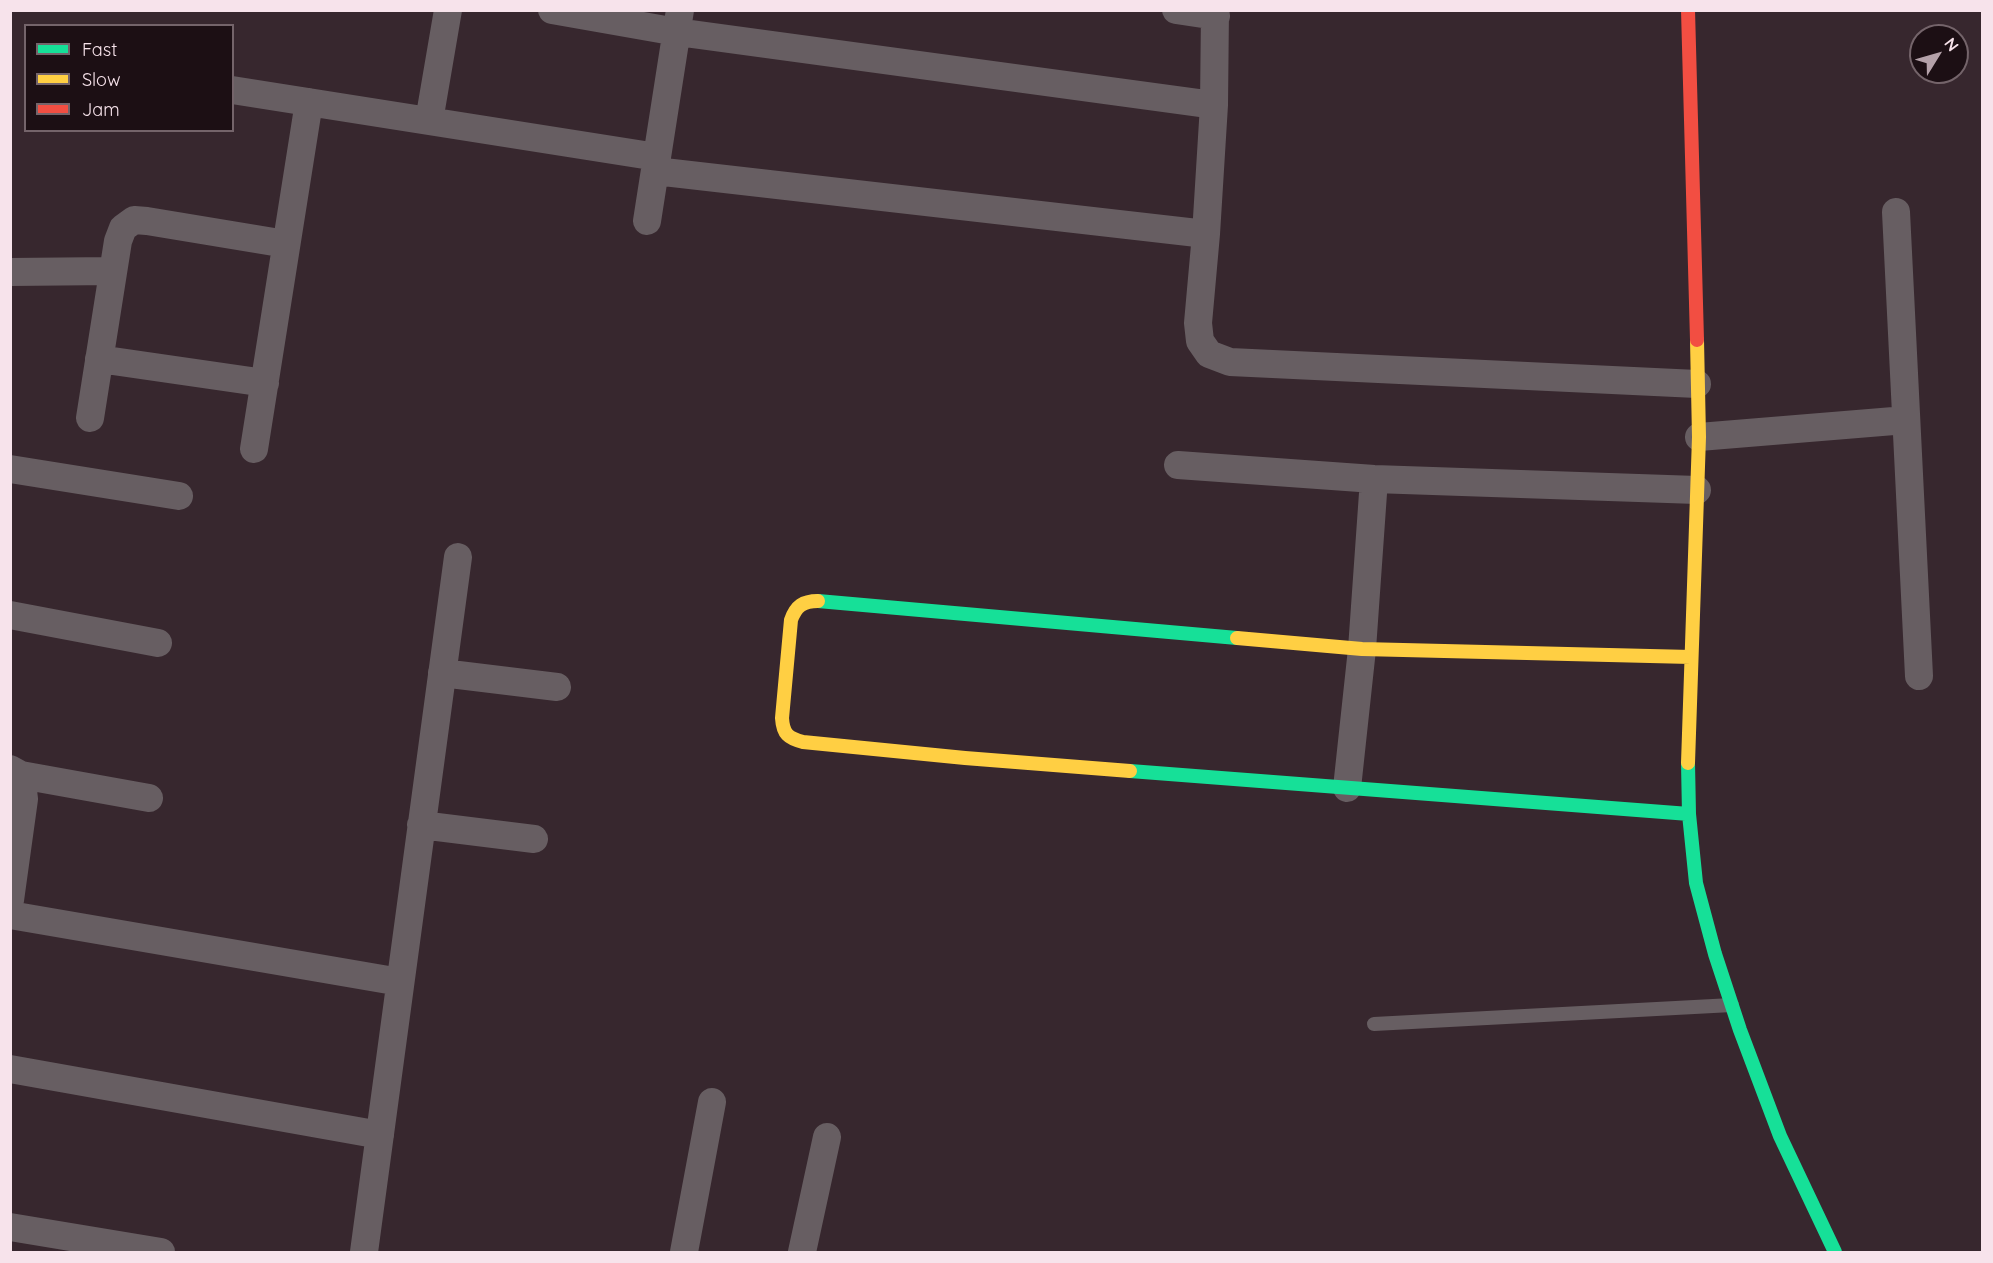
<!DOCTYPE html>
<style>
body{margin:0}
#map{position:relative;width:1993px;height:1263px;overflow:hidden;background:#37272e;font-family:Quicksand,sans-serif}
canvas{display:block}
.frame{position:absolute;inset:0;border:12px solid #f7e3eb;pointer-events:none}
.legend{position:absolute;left:24px;top:24px;width:210px;height:108px;box-sizing:border-box;background:#1c0f14;border:2px solid #74646a;margin:0;padding:8px 10px;list-style:none;font-size:18px;color:#f7e3eb}
.legend li{display:flex;align-items:center;gap:12px;height:30px}
.legend b{width:30px;border:2px solid #74646a}
.north{position:absolute;left:1909px;top:24px;width:60px;height:60px;box-sizing:border-box;background:#1c0f14;border:2px solid #74646a;border-radius:50%;rotate:53deg;font-size:16px;font-weight:700;line-height:24px;text-align:center;color:#f7e3eb}
.north::after{content:'';display:block;margin:auto;width:21px;height:27px;background:#b4a1a9;clip-path:polygon(50% 0,100% 100%,50% 72%,0 100%)}
</style>
<div id="map">
<canvas width="1993" height="1263"></canvas>
<div class="frame"></div>
<ul class="legend">
<li><b style="height:8px;background:#16e098"></b>Fast</li>
<li><b style="height:8px;background:#ffcf43"></b>Slow</li>
<li><b style="height:8px;background:#f24e42"></b>Jam</li>
</ul>
<div class="north">N</div>
</div>
<script>
const g = document.querySelector('canvas').getContext('2d');
g.lineJoin = 'round';
function strokePath(path, color, width, dash) {
  g.strokeStyle = color;
  g.lineWidth = width;
  g.lineCap = dash ? 'butt' : 'round';
  g.setLineDash(dash || []);
  g.stroke(path);
}
strokePath(new Path2D(`
 M1374 1024 1732 1005`), '#675e62', 14);
strokePath(new Path2D(`
 M552 10 677 32 1214 105
 M1176 10 1216 16
 M1215 10 1214 105 1206 234 1198 323 1200 341 1209 354 1230 362 1697 384
 M232 90 657 157
 M429 121 448 10
 M655 171 1206 234
 M1896 212 1919 676
 M647 221 680 10
 M10 272 113 271
 M99 359 265 383
 M90 418 118 241 123 228 134 220 147 221 286 244
 M1699 437 1906 420
 M254 449 309 102
 M1178 465 1374 479 1697 490
 M10 469 179 496
 M10 615 158 643
 M442 673 557 687
 M10 769 21 775 24 799 10 900
 M21 775 149 798
 M1347 788 1362 649 1374 479
 M421 825 534 839
 M10 915 400 982
 M10 1069 380 1135
 M10 1227 161 1252
 M364 1252 458 557
 M684 1252 712 1102
 M802 1252 827 1137`), '#675e62', 28);
strokePath(new Path2D(`
 M818 601 1237 638
 M1688 763 1689 814 1696 883 1715 954 1740 1030 1780 1136 1835 1252
 M1130 771 1689 814`), '#16e098', 14);
strokePath(new Path2D(`
 M818 601C803 601 796 606 791 620L782 718C783 734 788 738 803 742L965 758 1130 771
 M1237 638 1362 649 1691 657
 M1688 763 1699 437 1697 340`), '#ffcf43', 14);
strokePath(new Path2D(`
 M1688 10 1697 340`), '#f24e42', 14);
</script>
